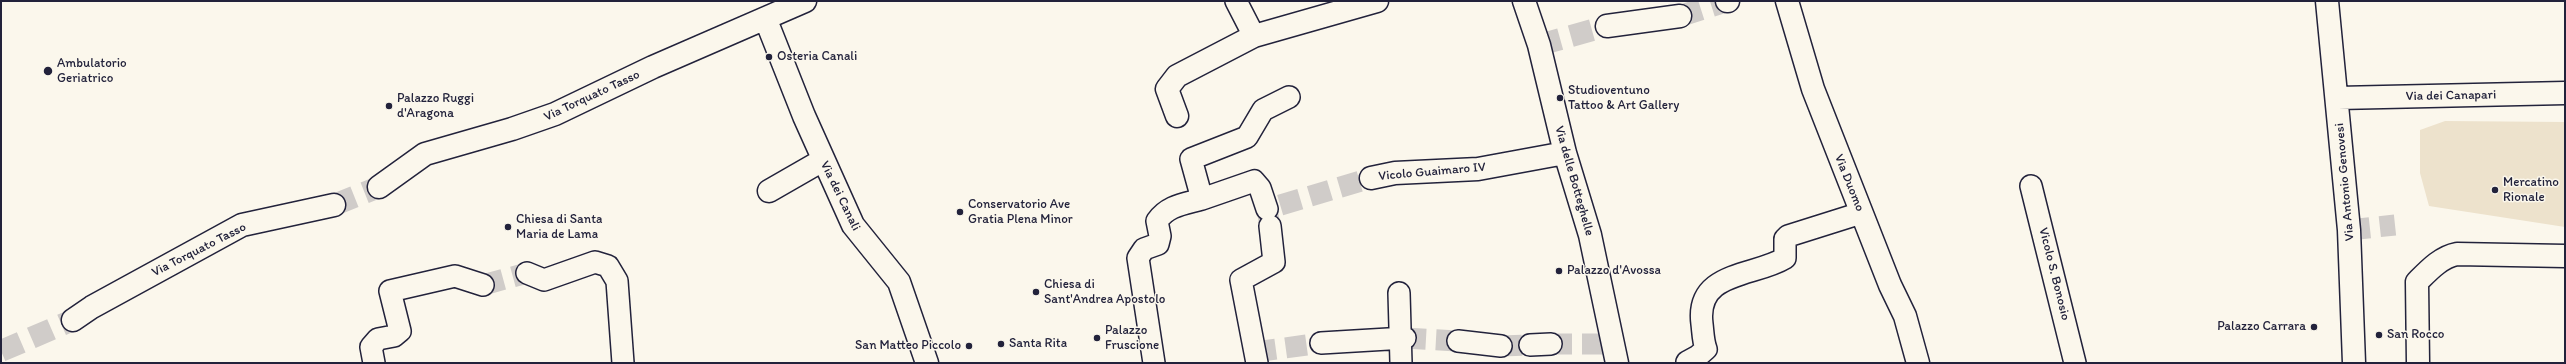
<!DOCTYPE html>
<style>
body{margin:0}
#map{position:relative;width:2566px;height:364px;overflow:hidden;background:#fbf7ec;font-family:Itim,sans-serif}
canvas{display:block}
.frame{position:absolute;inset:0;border:2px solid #22223b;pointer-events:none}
</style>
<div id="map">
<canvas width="2566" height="364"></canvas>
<div class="frame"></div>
</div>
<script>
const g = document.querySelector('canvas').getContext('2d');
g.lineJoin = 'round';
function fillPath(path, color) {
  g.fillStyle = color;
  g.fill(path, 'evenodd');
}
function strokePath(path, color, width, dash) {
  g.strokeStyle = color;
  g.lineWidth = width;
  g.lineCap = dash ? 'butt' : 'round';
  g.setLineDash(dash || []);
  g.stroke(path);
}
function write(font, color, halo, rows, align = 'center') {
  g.font = font + ' Itim,sans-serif';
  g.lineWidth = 3;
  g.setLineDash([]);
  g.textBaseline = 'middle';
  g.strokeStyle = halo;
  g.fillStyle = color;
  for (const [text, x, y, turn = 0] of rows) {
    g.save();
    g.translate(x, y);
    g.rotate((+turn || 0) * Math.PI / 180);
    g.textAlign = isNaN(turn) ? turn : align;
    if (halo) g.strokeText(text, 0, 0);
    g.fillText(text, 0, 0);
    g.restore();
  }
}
fillPath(new Path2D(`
 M2445 121 2565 122V227L2429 206 2420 173V130Z`), '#ede2cc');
strokePath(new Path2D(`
 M1270 226 1267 209 1371 178
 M2349 230 2395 225
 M483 285 527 273
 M1405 338 1458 341
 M1551 344H1607
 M1501 346 1530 345
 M1255 352 1321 343`), '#d0ccc9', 21, [21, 10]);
strokePath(new Path2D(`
 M1680 16 1727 1
 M1539 45 1607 26
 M334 205 379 187
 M1 351 73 320`), '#d0ccc9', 22, [22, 11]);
const pedestrian = new Path2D(`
 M1236 1 1254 36
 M2031 186 2075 363
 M1202 199 1254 181 1260 188 1267 209
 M527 273 544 280 595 262 608 266 617 281 623 363
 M1399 293 1401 363
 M1458 341 1501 346
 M1321 343 1405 338
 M1530 345 1551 344
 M1687 362 1698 356 1706 349C1703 341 1703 332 1702 324 1695 271 1754 277 1785 258V239L1788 236 1861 213
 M374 363 371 347 378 339 394 336 400 331 390 291 455 276 483 285
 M1154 363 1138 258 1144 249 1158 244 1160 236 1157 221C1168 205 1185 204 1202 199L1191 159 1247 137 1263 110 1289 97
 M1257 363 1241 280 1274 262 1270 226`);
const minor = new Path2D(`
 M1524 1 1539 45 1565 153 1590 235 1617 363
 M1727 1H1728
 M1787 1 1813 89 1890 285 1905 316 1918 363
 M2327 1 2349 230 2354 363
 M766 20 804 116 853 225 899 282 927 363
 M1607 26 1680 16
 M2338 98 2565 93
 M1177 116 1167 89 1177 76 1254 36 1377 1
 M1371 178 1395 173 1478 169 1565 153
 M379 187 425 154 512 129 555 114 653 67 805 1
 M769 191 823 160
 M73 320 92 307 242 225 334 205
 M2418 363 2417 282C2429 270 2441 257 2457 254L2565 256`);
strokePath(pedestrian, '#22223b', 24);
strokePath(minor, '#22223b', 25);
strokePath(pedestrian, '#fbf7ec', 21);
strokePath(minor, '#fbf7ec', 22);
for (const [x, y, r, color] of [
 [769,57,4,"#22223b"],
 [48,71,5,"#22223b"],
 [1560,98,4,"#22223b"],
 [389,106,4,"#22223b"],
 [2495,190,4,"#22223b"],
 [960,212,4,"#22223b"],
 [508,227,4,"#22223b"],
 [1559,271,4,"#22223b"],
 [1036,292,4,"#22223b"],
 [2314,327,4,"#22223b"],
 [2379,335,4,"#22223b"],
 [1097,338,4,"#22223b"],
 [1001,344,4,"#22223b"],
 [969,346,4,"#22223b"]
]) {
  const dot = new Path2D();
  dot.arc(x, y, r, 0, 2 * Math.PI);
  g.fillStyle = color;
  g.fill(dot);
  strokePath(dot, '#fbf7ec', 1.5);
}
write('13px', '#22223b', '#fbf7ec', [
 ["Osteria Canali",777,57],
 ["Ambulatorio",57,64],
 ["Geriatrico",57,79],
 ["Studioventuno",1568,91],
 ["Tattoo & Art Gallery",1568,106],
 ["Palazzo Ruggi",397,99],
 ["d'Aragona",397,114],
 ["Mercatino",2503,183],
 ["Rionale",2503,198],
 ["Conservatorio Ave",968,205],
 ["Gratia Plena Minor",968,220],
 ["Chiesa di Santa",516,220],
 ["Maria de Lama",516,235],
 ["Palazzo d'Avossa",1567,271],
 ["Chiesa di",1044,285],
 ["Sant'Andrea Apostolo",1044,300],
 ["Palazzo Carrara",2306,327,"right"],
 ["Palazzo",1105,331],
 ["Fruscione",1105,346],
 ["San Rocco",2387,335],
 ["Santa Rita",1009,344],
 ["San Matteo Piccolo",961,346,"right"]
], 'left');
write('13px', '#22223b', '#fbf7ec', [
 ["Via Torquato Tasso",592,96,-25],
 ["Via dei Canapari",2451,96,-1],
 ["Vicolo Guaimaro IV",1432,172,-5],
 ["Via delle Botteghelle",1574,181,74],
 ["Via Antonio Genovesi",2345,182,-95],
 ["Via Duomo",1849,183,68],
 ["Via dei Canali",840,196,64],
 ["Via Torquato Tasso",199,250,-27],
 ["Vicolo S. Bonosio",2054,274,76]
]);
</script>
